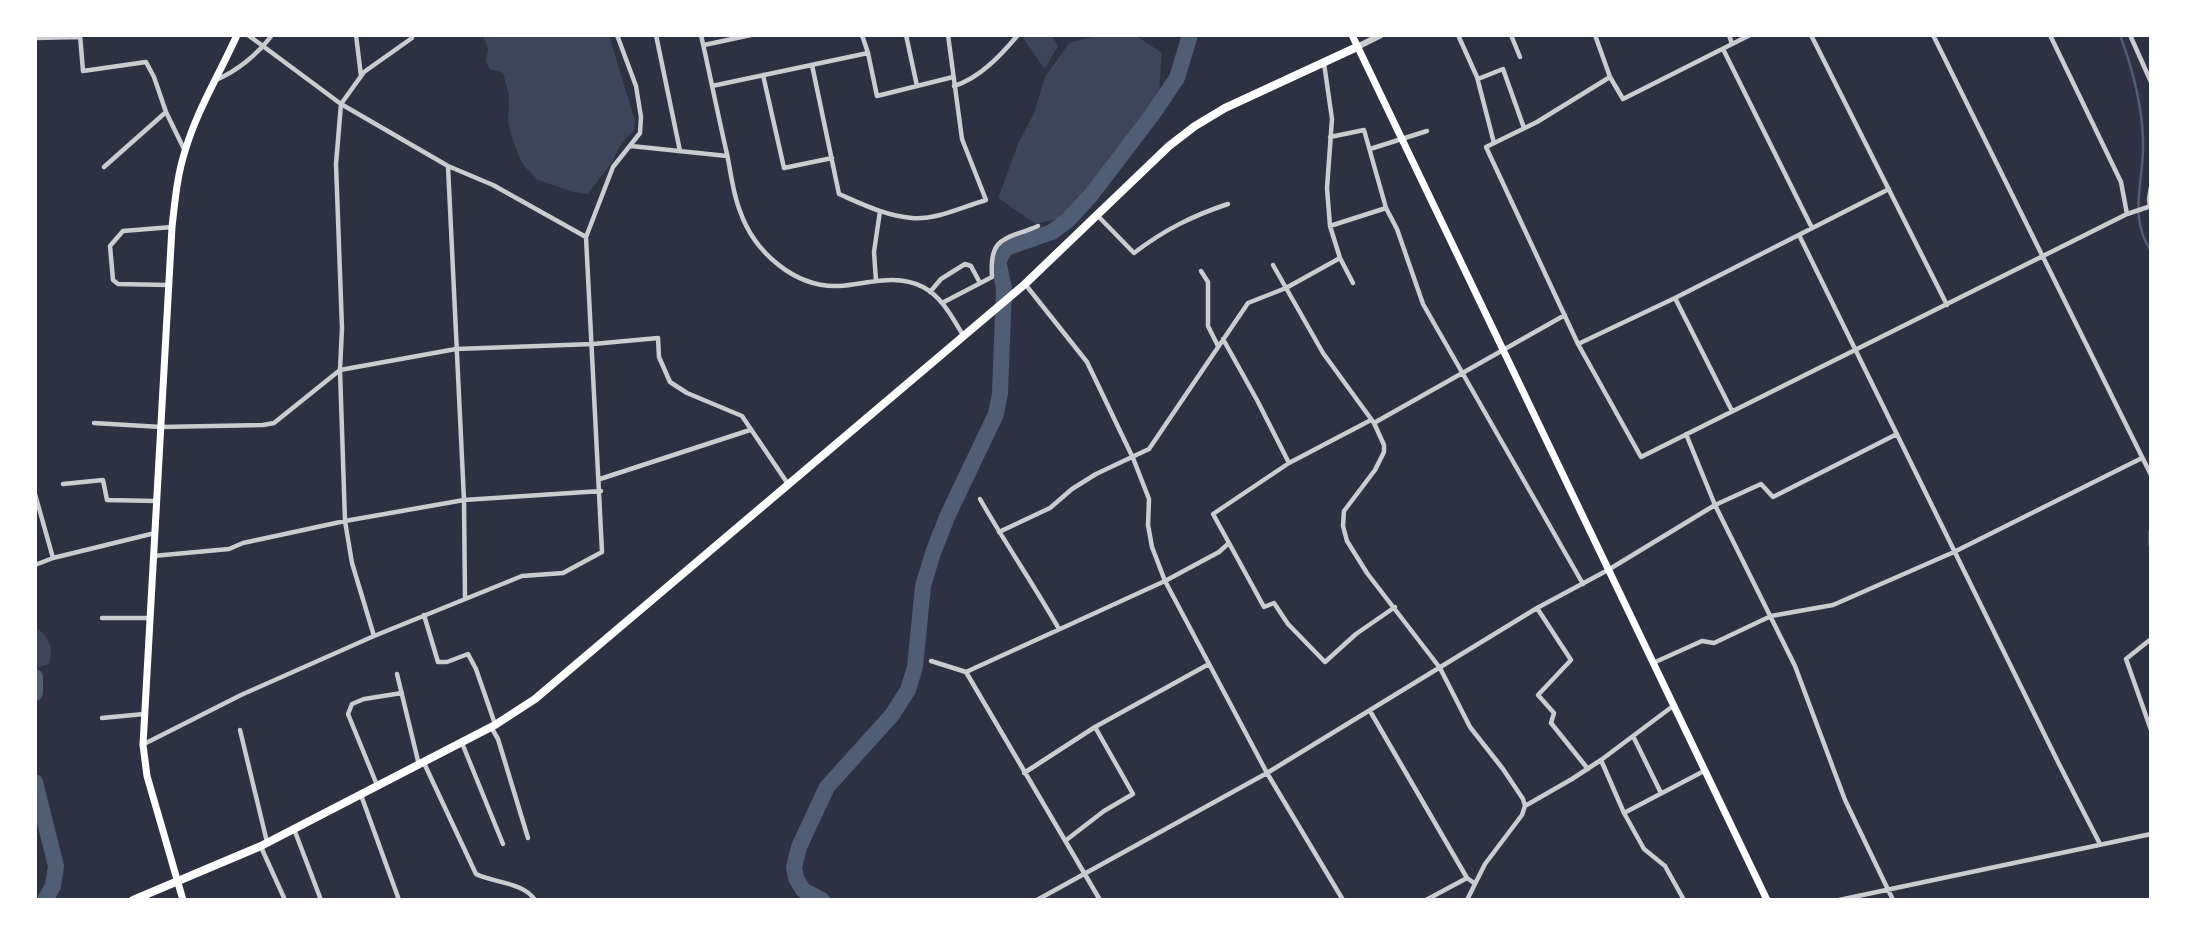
<!DOCTYPE html>
<style>
body{margin:0}
#map{position:relative;width:2186px;height:935px;overflow:hidden;background:#2d3142;font-family:Spectral,serif}
canvas{display:block}
.frame{position:absolute;inset:0;border:37px solid #fff;pointer-events:none}
</style>
<div id="map">
<canvas width="2186" height="935"></canvas>
<div class="frame"></div>
</div>
<script>
const g = document.querySelector('canvas').getContext('2d');
g.lineJoin = 'round';
function fillPath(path, color) {
  g.fillStyle = color;
  g.fill(path, 'evenodd');
}
function strokePath(path, color, width, dash) {
  g.strokeStyle = color;
  g.lineWidth = width;
  g.lineCap = dash ? 'butt' : 'round';
  g.setLineDash(dash || []);
  g.stroke(path);
}
fillPath(new Path2D(`
 M483 35H609L635 121 634 130 621 144 612 162 588 194 574 192 538 180 526 168 520 159 511 135 508 122 509 95 503 73 490 69 486 61 488 49Z
 M1025 35H1051L1058 46 1046 67 1044 68 1023 38Z
 M1099 35H1135L1162 53 1159 94 1135 132 1106 162 1079 214 1036 224 998 198 1018 144 1034 113 1045 77 1069 43Z
 M35 626C49 639 54 644 49 664L37 668 35 661Z`), '#3c4559');
strokePath(new Path2D(`
 M2120 35C2133 70 2142 103 2143 140 2145 178 2127 216 2151 251`), '#4f5d75', 2.5);
strokePath(new Path2D(`
 M35 677V693
 M35 782 56 866 53 886 45 900
 M822 900 803 890 796 878 794 867 799 847 827 787 892 715 908 690 915 667 923 586 933 553 947 517 996 414 1000 393 1004 288 998 261 1006 248 1052 232 1068 220 1091 195 1152 115 1177 78 1190 35`), '#4f5d75', 16);
strokePath(new Path2D(`
 M80 35 83 71 146 62 154 77 166 112 184 149
 M248 35 341 104 448 166 493 185 586 237
 M356 35 361 76
 M656 35 680 151
 M701 35C710 75 718 115 727 154 731 173 733 194 740 211 754 252 795 288 839 286 867 284 896 273 923 287 942 297 952 317 963 335
 M862 35 868 53 877 96 953 77
 M906 35 917 86
 M1458 35 1477 77 1494 143
 M1511 35 1520 57
 M1595 35 1610 77 1623 99 1750 35
 M1729 35 1732 44
 M1811 35 1947 305
 M1933 35 2151 475
 M2050 35 2121 182 2127 214
 M2130 35 2151 82
 M35 38 80 37
 M704 45 751 35
 M1723 49 1812 228
 M812 65 839 194C862 204 886 216 912 218 937 220 962 207 986 200L962 139 948 35
 M763 75 784 168 832 158
 M1610 77 1537 122 1486 147 1578 344 1641 457 2127 214 2151 206
 M1478 79 1503 69 1524 128
 M216 80C237 71 258 54 272 35
 M712 86 868 53
 M954 86C980 78 1001 55 1018 35
 M1330 137 1364 130 1386 208 1397 229 1423 304 1583 584
 M631 146 727 156
 M1370 149 1427 131
 M448 166 464 500 465 598
 M104 167 166 112
 M2150 207 2149 199 2151 187
 M1097 215 1134 253C1164 230 1192 216 1228 204
 M1330 226 1386 208
 M1799 235 2059 764 2100 844
 M1340 258 1353 283
 M1273 265 1323 353 1374 423 1565 315
 M1201 271 1208 282V326L1218 346
 M876 281 874 252 880 211
 M1025 284 1087 362 1133 458 1149 499 1148 525 1152 547 1165 581 1267 773 1343 900
 M168 285 118 284 113 280 110 246 123 231 172 227
 M930 292 941 279 965 264 971 266 980 283
 M1675 298 1732 411
 M942 303 992 277C989 235 1006 240 1038 226
 M1223 339 1257 400 1289 463
 M1578 344 1675 298 1889 189
 M94 423 161 427 263 425 274 423 340 370 456 349 593 344 658 338 659 357 670 382 687 393 742 416 788 484
 M1374 423 1384 445V452L1375 470 1344 511 1343 526 1347 541 1367 573 1440 668 1470 727 1503 769 1523 799 1525 806 1522 815 1485 864 1467 900
 M1686 434 1715 505 1795 666 1845 800 1893 900
 M600 479 750 430
 M63 484 103 480 107 500 156 501
 M35 494 53 558
 M980 499C1005 543 1034 585 1059 629
 M2151 531V545
 M999 532 1050 508 1072 489 1096 474 1149 449 1248 303 1286 288 1340 258 1330 226 1327 188 1332 119 1324 63
 M1229 543 1264 607 1274 603 1288 624 1325 662 1356 634 1395 607
 M153 556 229 549 243 543 345 521 464 500 601 491
 M35 565 53 558 155 533
 M1537 608 1571 660 1538 695 1554 713 1551 723 1588 769
 M424 615 438 662H447L468 654 476 669 495 724
 M102 618H149
 M374 636 352 563 345 521 340 370 342 328 336 164 341 104 364 72 412 38
 M2151 639 2126 659 2151 730
 M931 661 966 672
 M1653 663 1702 641 1714 643 1771 616 1833 605 1954 552 2142 458
 M397 674 419 765
 M1673 706 1601 760 1624 813 1704 771
 M1370 711 1467 878
 M102 718 144 714
 M491 727 498 739 528 838
 M240 730 267 842
 M1633 736 1661 793
 M462 743 503 844
 M144 744 241 695 374 636 522 576 563 573 602 552 586 237 613 167 640 133 641 117 636 86 617 35
 M424 763 476 874C494 883 523 882 535 900
 M1024 773 1095 727 1209 664
 M377 785 348 714 352 704 364 699 402 693
 M361 795 399 900
 M1525 806 1572 779 1601 760
 M1624 813 1644 849 1665 866 1684 900
 M294 829 321 900
 M1065 841 1104 811 1133 794 1095 727
 M261 847 285 900
 M1037 900 1267 773 1537 608 1608 570 1715 505 1761 484 1773 497 1897 434
 M1100 900 966 672 1165 581 1219 552 1229 543 1213 514 1289 463 1371 420
 M1426 900 1467 878 1474 883
 M1839 900 2151 834`), '#caccd0', 4.5);
strokePath(new Path2D(`
 M1357 47 1381 35`), '#caccd0', 6);
strokePath(new Path2D(`
 M1352 35 1767 900
 M183 900 147 776 143 745 172 227C175 201 177 176 185 151 197 110 220 73 237 35`), '#fff', 7);
strokePath(new Path2D(`
 M133 900 261 846 495 725 535 699 1025 284 1169 146 1195 126 1225 108 1357 47`), '#fff', 8);
</script>
